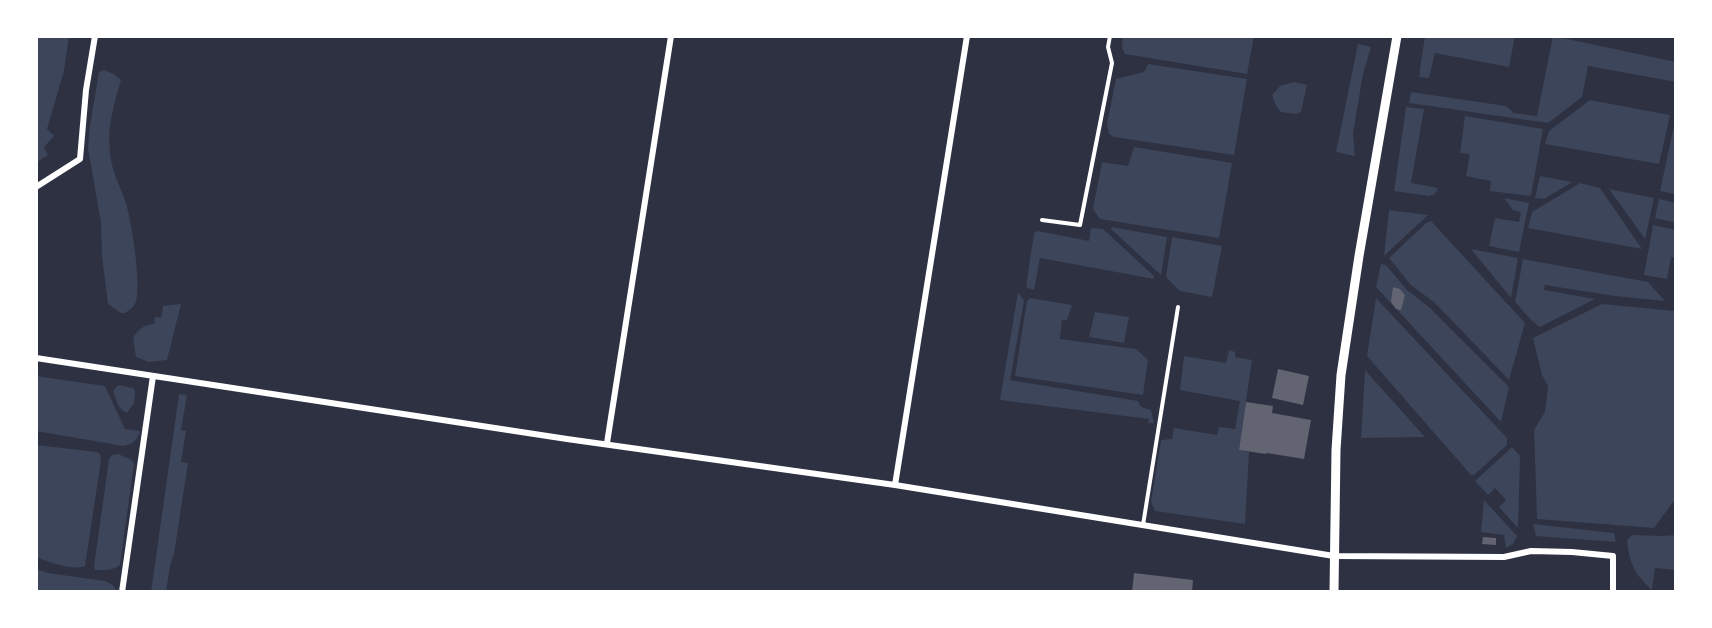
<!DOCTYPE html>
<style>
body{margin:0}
#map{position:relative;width:1712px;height:628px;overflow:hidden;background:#2d3142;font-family:Quicksand,sans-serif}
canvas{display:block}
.frame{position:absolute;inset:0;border:38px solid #fff;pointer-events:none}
</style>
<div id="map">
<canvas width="1712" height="628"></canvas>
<div class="frame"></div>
</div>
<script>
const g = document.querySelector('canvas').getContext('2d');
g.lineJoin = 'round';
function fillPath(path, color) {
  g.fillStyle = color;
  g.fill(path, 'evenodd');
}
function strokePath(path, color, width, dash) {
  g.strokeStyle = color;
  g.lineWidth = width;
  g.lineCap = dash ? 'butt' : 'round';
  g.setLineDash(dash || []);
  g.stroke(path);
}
fillPath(new Path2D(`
 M36 36H69L64 71 47 129 54 136 44 147 48 155 36 163Z
 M1123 36H1254L1247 74 1125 54 1122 48Z
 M1425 36H1515L1509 67 1435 53 1429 78 1419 77Z
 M1553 36 1676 62V82L1588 66 1582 97 1548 123 1409 103 1411 92 1506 106 1514 113 1537 116Z
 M1358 44 1371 47 1363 74 1353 133 1355 156 1336 152Z
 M1148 64 1247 79 1234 155 1114 137 1109 134 1107 124 1116 79 1144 72Z
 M104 70 114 74 121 80C114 103 107 128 110 152 111 169 119 184 125 200 131 217 143 290 135 304 133 308 129 310 125 313H121L108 304 102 256 101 223 88 148 90 125 99 72Z
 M1294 82 1307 85 1301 112 1296 114 1281 112 1275 104 1272 95 1280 86Z
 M1590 100 1670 115 1659 164 1545 144 1549 131Z
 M1406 107 1424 109 1411 183 1438 188 1435 194 1429 196 1394 191Z
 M1465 116 1543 129 1531 196 1490 191 1491 181 1466 176 1470 154 1460 153Z
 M1676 116V192L1674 194 1660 191Z
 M1134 147 1232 163 1219 238 1100 219 1093 209 1102 162 1128 166Z
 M1540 176 1572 182 1544 199 1535 198Z
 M1580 183 1600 188 1642 249 1528 228 1532 212Z
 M1609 189 1654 198 1645 239Z
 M1504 198 1529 203 1519 252 1489 246 1495 218 1519 222 1521 212 1513 210Z
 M1659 199 1676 203V223L1655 218Z
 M1389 210 1428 215 1384 256Z
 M1431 221 1525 323 1509 380 1435 303 1411 285 1389 258 1426 223Z
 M1653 225 1676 230V258L1671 257 1667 279 1644 275Z
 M1112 227 1167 237 1161 275 1111 229Z
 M1091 228 1103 229 1154 276V279L1040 258 1034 290 1026 287 1034 233 1038 231 1089 241Z
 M1172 237 1222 246 1212 297 1180 291 1166 277Z
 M1471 249 1518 258 1511 298Z
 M1523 259 1648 282 1665 301 1615 296 1545 285 1544 290 1595 299 1540 327 1532 321 1515 302Z
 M1381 264 1386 265 1407 290 1430 308 1509 387 1501 422 1376 287Z
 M1018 292 1024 301 1010 380 1138 401 1141 407 1151 410 1154 423H1148L1149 419 1000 400Z
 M1030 298 1072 305 1067 320H1062L1060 339 1136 349 1148 360 1143 395 1015 376 1027 301Z
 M1376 298 1507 438V445L1474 475H1471L1367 356Z
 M181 304 167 360 149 362 136 357 133 338C139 329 143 325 154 324L155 317 161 318 163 306Z
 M1602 304 1674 311 1676 313V498L1654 528 1537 519 1534 430 1545 412 1548 386 1542 375 1533 338Z
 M1095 312 1129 317 1124 343 1089 337Z
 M1229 350 1235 352V357L1252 360 1239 450 1249 452 1245 524 1155 511 1151 502 1161 440 1172 439 1174 428 1217 435 1219 427 1235 429 1240 401 1180 390 1184 356 1226 363Z
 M1365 370 1425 437 1361 438Z
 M36 376 105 386 125 429 140 431C137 441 133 444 123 446L36 431Z
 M118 385 133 388 135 391 134 403 127 413C118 410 116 399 113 391Z
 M179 394 187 395 181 430 186 431 181 462 188 463 174 554 170 566 166 592H151Z
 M36 445 97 452 100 454 101 460 85 566C74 571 48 562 36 557Z
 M1512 447 1520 456 1518 528 1499 507 1506 500 1495 488 1488 495 1475 481Z
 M118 454 132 460 134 464 120 565C112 571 105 570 95 570L94 566 109 459 112 455Z
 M1484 500 1517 536 1513 544 1506 548 1504 535 1481 532Z
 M1533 524 1614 533 1616 542 1536 536Z
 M1632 535 1662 536 1676 535V570L1655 568 1652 590C1635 575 1629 563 1627 540Z
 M36 569 48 573 105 581C110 583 116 586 116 592H36Z`), '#3c4559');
fillPath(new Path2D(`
 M1393 287 1400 289 1405 295 1401 310 1396 309 1391 302Z
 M1278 369 1309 376 1303 405 1272 398Z
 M1246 402 1273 406 1272 413 1311 420 1304 459 1267 453 1266 454 1239 450Z
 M1483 537 1496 538V545L1482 544Z
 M1134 573 1193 580 1192 592H1132Z`), '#626471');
strokePath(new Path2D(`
 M1042 220 1080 225 1112 63 1108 47 1110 36
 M1143 525 1178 307`), '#fff', 4);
strokePath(new Path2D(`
 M36 187 80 159 86 90 95 36
 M36 358 567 439 895 485 1334 556 1504 557 1531 551 1572 552 1613 556V592
 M607 443 671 36
 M895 485 967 36
 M122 592 153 376`), '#fff', 6);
strokePath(new Path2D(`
 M1334 592 1336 450 1341 375 1359 256 1397 36`), '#fff', 9);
</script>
